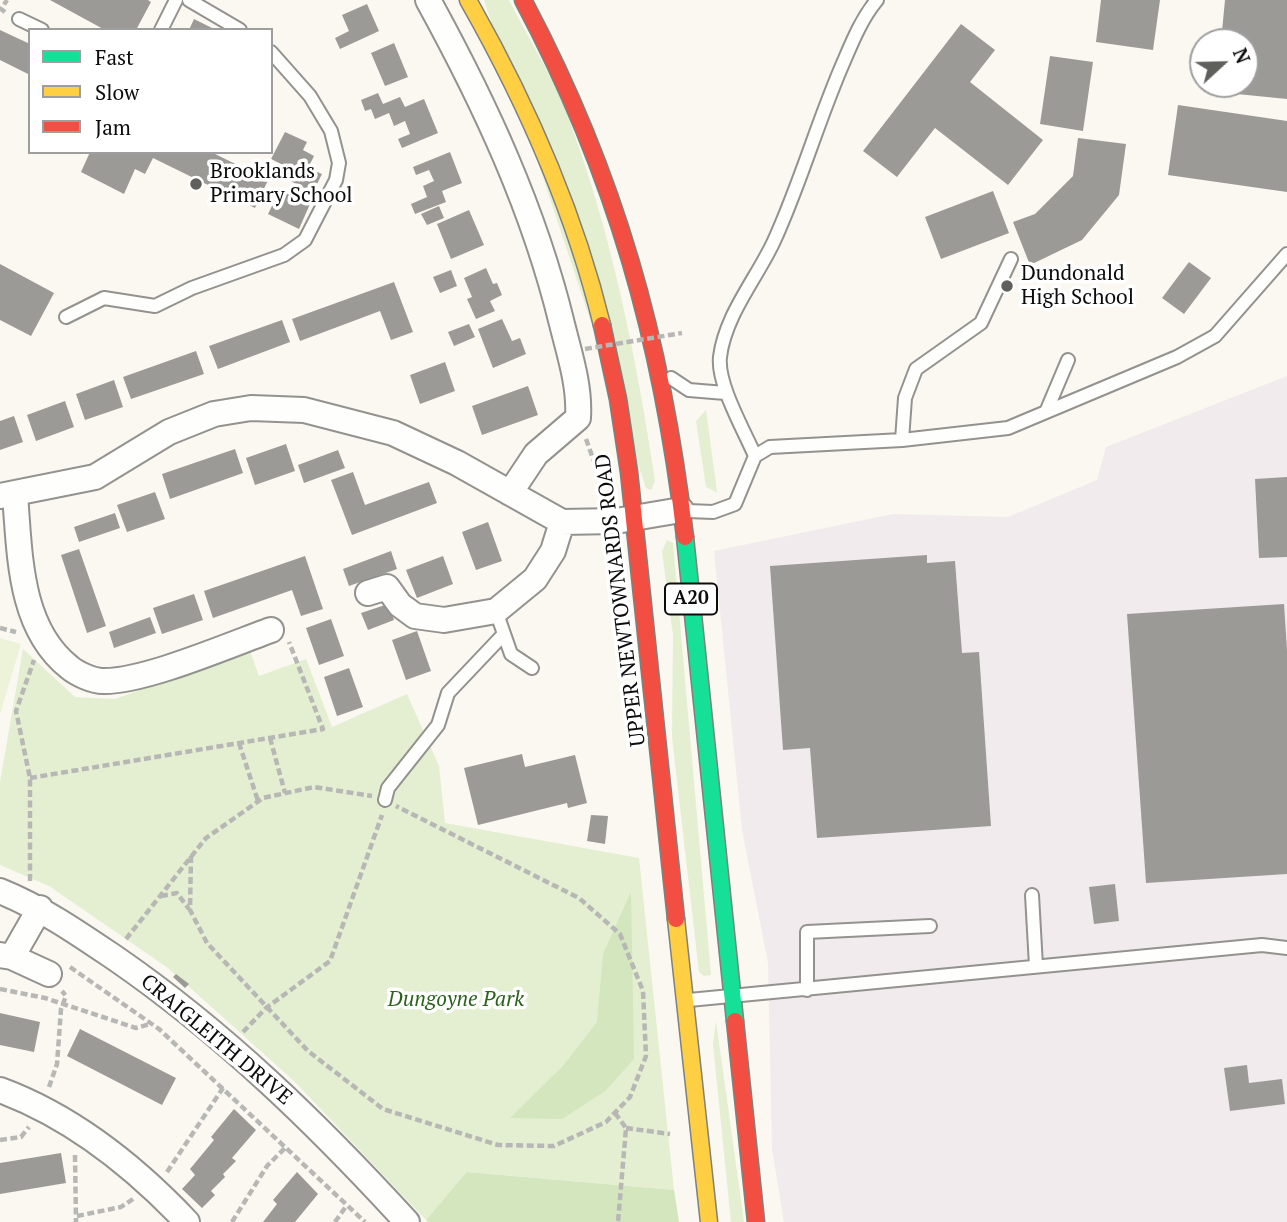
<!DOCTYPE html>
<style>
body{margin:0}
#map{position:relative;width:1287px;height:1222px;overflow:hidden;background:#faf8f0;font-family:"PT Serif",serif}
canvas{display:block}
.legend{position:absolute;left:28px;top:28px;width:245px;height:126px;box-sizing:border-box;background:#fff;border:2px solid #9e9e9e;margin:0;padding:9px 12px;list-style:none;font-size:21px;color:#0c0c0c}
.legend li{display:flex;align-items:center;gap:14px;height:35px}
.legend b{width:35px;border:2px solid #9e9e9e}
.north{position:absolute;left:1189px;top:28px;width:70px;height:70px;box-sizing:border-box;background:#fff;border:2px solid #9e9e9e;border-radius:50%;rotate:68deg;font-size:19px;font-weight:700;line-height:28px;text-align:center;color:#0c0c0c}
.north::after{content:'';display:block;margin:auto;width:24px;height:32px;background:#5f5f5c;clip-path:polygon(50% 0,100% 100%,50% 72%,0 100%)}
</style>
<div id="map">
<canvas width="1287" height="1222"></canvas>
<ul class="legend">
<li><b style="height:9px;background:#16e098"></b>Fast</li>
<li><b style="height:9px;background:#ffcf43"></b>Slow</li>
<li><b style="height:9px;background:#f24e42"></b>Jam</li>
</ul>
<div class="north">N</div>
</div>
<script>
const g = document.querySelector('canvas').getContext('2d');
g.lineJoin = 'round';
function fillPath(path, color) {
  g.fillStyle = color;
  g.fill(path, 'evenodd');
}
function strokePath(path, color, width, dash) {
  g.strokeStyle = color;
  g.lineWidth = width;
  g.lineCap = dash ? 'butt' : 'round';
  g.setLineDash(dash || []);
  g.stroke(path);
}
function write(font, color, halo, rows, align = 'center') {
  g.font = font + ' "PT Serif",serif';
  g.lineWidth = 7;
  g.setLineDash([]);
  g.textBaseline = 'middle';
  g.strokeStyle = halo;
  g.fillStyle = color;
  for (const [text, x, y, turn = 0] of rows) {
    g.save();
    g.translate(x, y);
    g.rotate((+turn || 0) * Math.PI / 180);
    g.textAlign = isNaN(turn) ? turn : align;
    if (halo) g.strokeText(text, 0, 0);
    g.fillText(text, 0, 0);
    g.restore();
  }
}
fillPath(new Path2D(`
 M1287 376V1222H784L772 1149 768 963 742 830 714 551 893 514 1008 517 1097 480 1106 447Z`), '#f1ebed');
fillPath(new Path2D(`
 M484 0H509C527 36 550 72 565 109 611 229 636 355 655 481L651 490 646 488Z
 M706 410 717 492 718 493 706 487 696 421Z
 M667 540 673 543 711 975 704 976 699 972 672 737 673 635 662 551Z
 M23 649 75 697 115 699 250 651 259 676 306 659 332 727 407 694 439 766 445 823 639 858 674 1190 468 1172 426 1220 294 1081 168 968 49 886 0 865V782Z
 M716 1021 744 1222H731L713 1044Z`), '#e3efd0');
fillPath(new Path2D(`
 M631 892 634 1059 605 1091 562 1119 510 1118 563 1066 597 1022 603 954Z
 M467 1172 674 1190 679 1222H428L426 1220Z`), '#d3e6be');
fillPath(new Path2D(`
 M0 638 21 644 0 714Z`), '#ecf3d9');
fillPath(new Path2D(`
 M50 0H148L151 2 136 30H105Z
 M1101 0H1160L1153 50 1096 42Z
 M1225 0H1287V99L1217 92 1218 84H1245V42H1221Z
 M367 4 379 31 340 49 335 38 349 31 342 15Z
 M194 19 216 30H189Z
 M961 24 995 50 970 82 1043 140 1008 185 935 128 897 177 863 151Z
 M0 30 30 44V75L0 60Z
 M394 43 408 77 385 86 371 53Z
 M1050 56 1093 62 1083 131 1040 124Z
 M378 93 383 104 400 97 405 107 424 99 438 133 402 148 398 139 410 134 405 121 394 126 389 113 375 119 371 109 365 111 361 100Z
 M1178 105 1287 121V192L1168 175Z
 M285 132 307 142 303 150 314 156 308 168 322 174 313 192 288 180 293 170 271 159Z
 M1078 138 1126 144 1119 195 1082 240 1030 265 1013 222 1035 214 1073 176Z
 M90 152H211L268 180 255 208 153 158 145 174 135 169 124 194 81 172Z
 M450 152 462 183 442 191 446 202 415 214 411 204 427 197 423 186 434 181 429 170 416 175 413 167Z
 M280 190 310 204 299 229 268 214Z
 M993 191 1009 233 941 259 925 217Z
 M439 206 444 218 427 225 421 214Z
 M469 210 484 245 451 259 437 224Z
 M1189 262 1211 278 1184 314 1162 298Z
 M0 264 54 293 31 336 0 320Z
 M486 268 493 284 497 283 502 295 490 301 495 311 476 319 467 299 472 297 464 278Z
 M451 270 457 286 440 293 433 277Z
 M394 282 413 332 391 340 380 311 300 341 292 319Z
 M502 319 512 341 520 338 526 354 493 368 478 329Z
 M282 320 290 342 218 369 209 346Z
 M469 324 475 337 454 346 448 332Z
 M196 351 204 374 131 399 123 377Z
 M445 362 455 391 420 404 410 375Z
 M114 380 123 407 85 420 76 394Z
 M528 386 538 415 482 435 472 406Z
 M65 401 74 427 36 441 27 415Z
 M14 416 23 442 0 450V421Z
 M286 444 295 471 255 485 246 458Z
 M235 449 243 473 170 499 162 474Z
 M338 450 345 468 304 483 298 465Z
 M353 472 365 505 429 482 437 503 352 535 331 480Z
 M1287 477V557L1259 558 1255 479Z
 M155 492 165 519 127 532 117 505Z
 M115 513 120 528 79 542 74 527Z
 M488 522 502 561 476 570 462 532Z
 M79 549 106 626 87 633 61 555Z
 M391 551 397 569 349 586 343 569Z
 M927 555V563L955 561 962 653 979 652 991 826 817 838 810 748 783 750 770 566Z
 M305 556 323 609 301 616 292 590 213 618 204 591Z
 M443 556 453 584 417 598 406 570Z
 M194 594 203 620 162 634 153 608Z
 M388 604 394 620 368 630 361 613Z
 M1284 604 1287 650V874L1146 883 1127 614Z
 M150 617 156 633 114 648 109 632Z
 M331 619 344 656 319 665 306 628Z
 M417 631 431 671 406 680 392 640Z
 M349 668 363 707 337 716 324 677Z
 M522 754 525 767 575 755 587 803 568 808 567 803 478 825 464 768Z
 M591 815 608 816 605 844 587 841Z
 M1115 884 1119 921 1094 924 1089 887Z
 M176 974 189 984 185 988 173 977Z
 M0 1013 40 1022 34 1052 0 1045Z
 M80 1029 176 1078 162 1105 67 1056Z
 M1247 1065 1249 1083 1282 1079 1285 1104 1230 1111 1224 1068Z
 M234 1109 256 1130 232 1158 236 1161 223 1174 225 1177 211 1191 215 1195 202 1208 182 1189 195 1175 190 1169 214 1140 211 1137Z
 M61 1153 66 1183 0 1194V1163Z
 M297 1172 318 1194 295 1222H263L277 1204 273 1200Z`), '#9c9a96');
const lane = new Path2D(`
 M189 0 240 30
 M19 19 42 30
 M161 30 176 0
 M66 317 104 298 155 306 192 288 284 255 305 240 336 180 339 163 331 131 310 96 271 52
 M671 378 689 390 725 393
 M1046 412 1068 360
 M902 440 905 398 916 369 981 323 1011 259
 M755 456C744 430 717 384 720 357 725 315 757 278 774 241 801 182 818 120 844 61 853 40 862 18 877 0
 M688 511 713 512 735 504 755 456 770 447 902 440 1008 428 1177 357 1215 336 1287 254
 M496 611 511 654 532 668
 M385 800 388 788 438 725 448 693 503 635
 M1032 895 1036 966
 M807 990V932L930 926
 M689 1000 1262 945 1287 948`);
const street = new Path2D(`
 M428 0C485 104 534 209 562 324 570 356 580 386 578 418L536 454 510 493
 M15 495C20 555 19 627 69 667 77 674 93 681 103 681 144 682 229 645 271 630
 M0 496 95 477 169 432 214 414 251 408 304 410 393 433 457 463 562 522 616 521 681 510
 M368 593 387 587 400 605 415 616 444 620 496 611 535 579 553 551 562 522
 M0 891C42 908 78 933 115 958 224 1033 318 1125 407 1222
 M0 955 12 957 49 974
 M12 957 40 908
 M0 1090C73 1117 134 1166 187 1222`);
const fast = new Path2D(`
 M685 537 735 1021`);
const slow = new Path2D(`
 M468 0C526 102 574 210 602 325
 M676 919 709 1222`);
const jam = new Path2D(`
 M523 0C616 175 662 341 685 537
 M602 325 618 399 629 472 676 919
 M735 1021 756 1222`);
strokePath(lane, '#93928f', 16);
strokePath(street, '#93928f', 28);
strokePath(fast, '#80807c', 19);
strokePath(slow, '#80807c', 19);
strokePath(jam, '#80807c', 19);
strokePath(new Path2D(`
 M5 12 1 9 7 0
 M586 439 596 467
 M0 628 16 632
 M270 738 285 793
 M239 743 258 801
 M30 778 323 729 289 642
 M191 856 190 910 207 943 308 1051 383 1109 498 1145 554 1146 606 1122 630 1097 646 1056 643 991 620 934 579 898 396 806
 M30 881V778L16 711 34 660
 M161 896 177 893 189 909
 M126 939 206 838 263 798 314 787 372 796
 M70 967 159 1029 365 1222
 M0 989 45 998 136 1028 150 1024
 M243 1032 266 1008 330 961 382 815
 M49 1087 57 1064 61 1009 66 996 62 991
 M615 1113 626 1128 618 1222
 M626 1128 670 1134
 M0 1140 21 1137 29 1127
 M75 1155 76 1222
 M167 1172 223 1088
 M77 1216 121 1207 133 1199
 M232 1222 267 1166 286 1147
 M335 1222 347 1205`), '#b7b7b5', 4.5, [7, 3.5]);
strokePath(lane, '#fefefd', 12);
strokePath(street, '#fefefd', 24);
strokePath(fast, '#16e098', 16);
strokePath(slow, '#ffcf43', 16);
strokePath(jam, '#f24e42', 16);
strokePath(new Path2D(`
 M585 349 682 333`), '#b7b7b5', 4.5, [7, 3.5]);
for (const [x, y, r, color] of [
 [196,184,7,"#5f5f5c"],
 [1007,286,7,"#5f5f5c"]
]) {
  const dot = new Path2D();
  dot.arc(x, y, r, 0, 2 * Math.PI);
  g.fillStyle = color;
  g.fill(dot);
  strokePath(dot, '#fff', 2.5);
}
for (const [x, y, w] of [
 [691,599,52]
]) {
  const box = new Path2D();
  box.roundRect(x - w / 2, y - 15.5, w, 31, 5);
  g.fillStyle = '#fff';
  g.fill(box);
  strokePath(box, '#0c0c0c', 2);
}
write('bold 19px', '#0c0c0c', null, [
 ["A20",691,599]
]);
write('21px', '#0c0c0c', '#fff', [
 ["Brooklands",210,172],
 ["Primary School",210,196],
 ["Dundonald",1021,274],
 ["High School",1021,298]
], 'left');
write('21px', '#0c0c0c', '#fff', [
 ["UPPER NEWTOWNARDS ROAD",621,600,-97],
 ["CRAIGLEITH DRIVE",216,1040,40]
]);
write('italic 21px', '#2c621d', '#fff', [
 ["Dungoyne Park",456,1000]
]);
</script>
